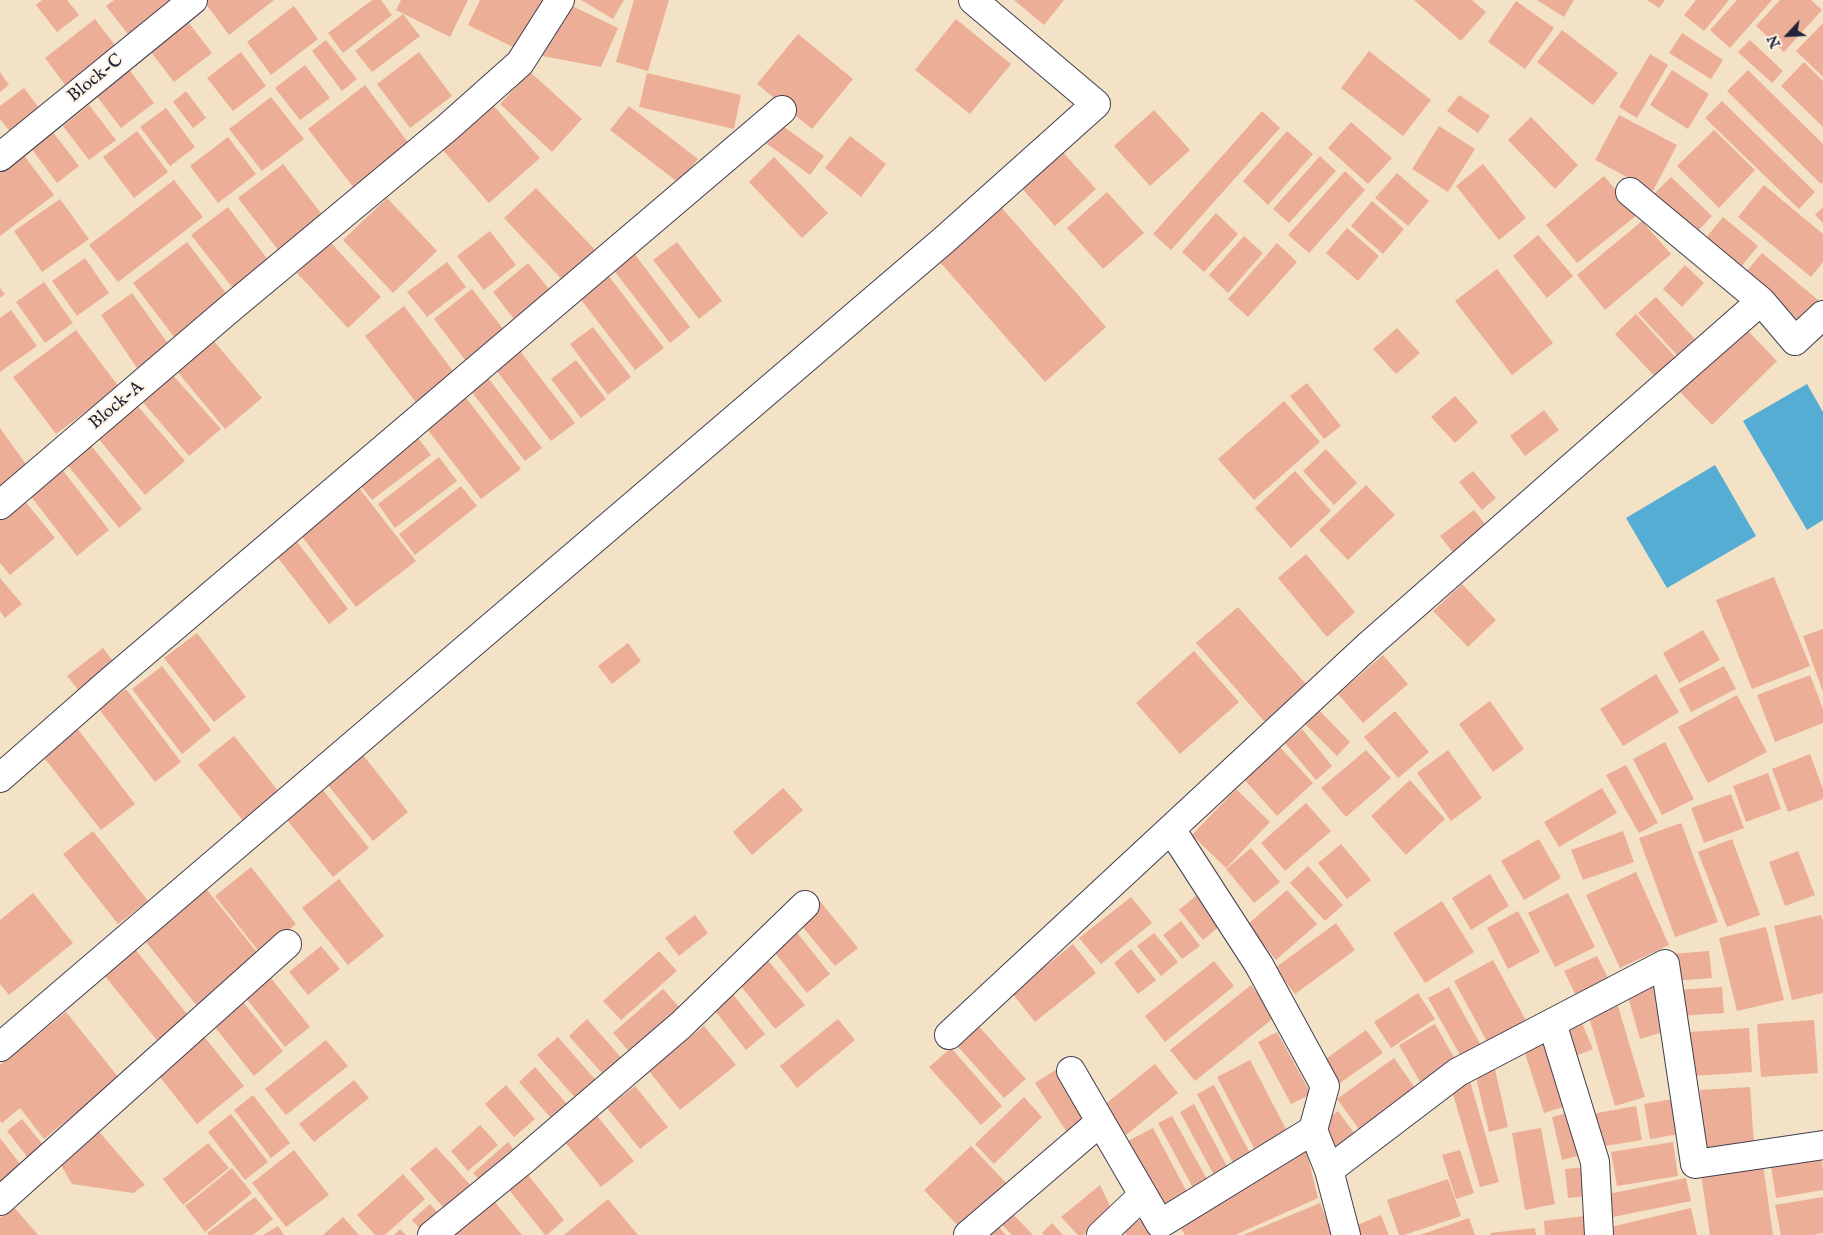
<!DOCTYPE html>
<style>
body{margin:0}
#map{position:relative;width:1823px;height:1235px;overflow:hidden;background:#f3e2c5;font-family:"IM FELL English",serif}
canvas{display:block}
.north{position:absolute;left:1763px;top:10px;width:50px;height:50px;-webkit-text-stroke:4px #fcf5e5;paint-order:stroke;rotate:245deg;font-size:14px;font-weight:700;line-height:20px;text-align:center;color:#22223b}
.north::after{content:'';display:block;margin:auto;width:18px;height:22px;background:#22223b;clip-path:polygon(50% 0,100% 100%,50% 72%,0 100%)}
</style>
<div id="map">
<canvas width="1823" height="1235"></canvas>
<div class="north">N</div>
</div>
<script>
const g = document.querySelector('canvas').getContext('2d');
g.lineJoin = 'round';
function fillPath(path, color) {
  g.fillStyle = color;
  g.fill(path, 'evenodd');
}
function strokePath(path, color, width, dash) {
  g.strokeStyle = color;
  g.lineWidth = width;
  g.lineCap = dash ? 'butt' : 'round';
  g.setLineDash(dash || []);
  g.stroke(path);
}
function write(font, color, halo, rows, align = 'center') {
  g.font = font + ' "IM FELL English",serif';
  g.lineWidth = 4.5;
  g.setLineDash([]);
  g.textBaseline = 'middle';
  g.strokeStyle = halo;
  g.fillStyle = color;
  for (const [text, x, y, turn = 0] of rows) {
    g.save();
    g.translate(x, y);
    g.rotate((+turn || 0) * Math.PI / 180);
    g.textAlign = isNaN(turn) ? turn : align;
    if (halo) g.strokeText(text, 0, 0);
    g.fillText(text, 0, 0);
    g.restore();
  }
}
fillPath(new Path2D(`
 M1807 384 1823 412V520L1807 530 1743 421Z
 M1715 465 1756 536 1667 588 1626 518Z`), '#56add3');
fillPath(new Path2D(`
 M42 0H67L79 15 57 32 36 5Z
 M114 0H180L131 38 106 6Z
 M203 0H274L229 35Z
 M372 0H381L392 15 343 53 328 33Z
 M401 0H468L450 37 396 10Z
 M480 0H545L521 51 468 25Z
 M581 0H624L613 19Z
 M634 0H669L648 71 616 62Z
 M1014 0H1064L1044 25Z
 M1414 0H1472L1486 12 1461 41Z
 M1537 0H1574L1564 17Z
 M1647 0H1665L1659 8Z
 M1696 0H1729L1704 31 1684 15Z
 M1737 0H1772L1730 48 1710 30Z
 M1780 0H1811L1822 10 1784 52 1756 26Z
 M1516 1 1554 28 1525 69 1488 42Z
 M568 4 618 28 601 67 542 56Z
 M294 6 318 39 271 75 247 42Z
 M403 14 420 36 372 72 355 51Z
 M95 19 120 52 69 90 45 58Z
 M956 19 1011 64 970 114 915 70Z
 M189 23 212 53 174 82 151 52Z
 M1823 23V77L1796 51Z
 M1562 30 1618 73 1593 105 1537 62Z
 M1682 33 1723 60 1711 79 1669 53Z
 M798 34 853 79 812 129 757 84Z
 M326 40 357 79 342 91 312 51Z
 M1750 40 1783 71 1772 83 1738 52Z
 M1369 51 1431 100 1403 136 1341 88Z
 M241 52 266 86 233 111 207 78Z
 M419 52 452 96 410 128 377 84Z
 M1650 54 1668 65 1637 118 1619 107Z
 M1804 62 1823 81V127L1781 86Z
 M305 65 330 98 300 120 275 88Z
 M128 68 154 103 121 128 95 94Z
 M1672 70 1709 94 1688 129 1650 105Z
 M1748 70 1823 144V182L1821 184 1727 91Z
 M0 72 9 85 0 92Z
 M530 72 582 119 552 152 500 104Z
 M647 73 741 95 734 129 639 107Z
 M365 85 410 145 354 188 308 129Z
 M24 88 42 112 12 134 0 119V106Z
 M186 91 206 118 193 128 173 102Z
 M1459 95 1490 116 1478 133 1447 111Z
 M271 97 304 139 262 171 229 129Z
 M1722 101 1815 192 1799 209 1705 118Z
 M492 104 540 158 489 203 442 149Z
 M89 105 116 140 89 160 63 126Z
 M629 106 698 159 679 183 610 130Z
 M166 108 195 147 170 166 140 127Z
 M1154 110 1190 150 1150 186 1114 146Z
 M1262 111 1280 128 1171 250 1153 234Z
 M1619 115 1677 145 1653 191 1595 160Z
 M1531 117 1578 165 1555 189 1508 140Z
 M1351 122 1392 158 1368 184 1328 148Z
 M780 124 824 156 810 175 766 143Z
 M1439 126 1475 149 1448 192 1412 169Z
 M49 127 79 166 57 183 28 144Z
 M1714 130 1755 170 1719 208 1677 166Z
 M137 131 168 172 134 198 103 157Z
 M1287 131 1313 154 1268 205 1243 181Z
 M850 136 886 164 861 197 825 168Z
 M228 137 256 174 218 203 190 166Z
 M1060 149 1096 189 1055 226 1019 185Z
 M22 153 54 195 0 236V170Z
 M1320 156 1336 171 1289 223 1273 209Z
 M774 157 828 213 802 238 749 182Z
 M283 164 327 221 282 255 238 198Z
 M1483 164 1526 218 1499 240 1456 186Z
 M1345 171 1365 190 1309 253 1288 235Z
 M1397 173 1429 201 1408 226 1375 198Z
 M1604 176 1637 215 1577 263 1546 225Z
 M1671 177 1712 216 1693 236 1652 196Z
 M174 180 203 217 118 282 89 245Z
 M1764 185 1823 234V262L1811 277 1738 217Z
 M536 188 600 255 568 286 504 218Z
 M1107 192 1144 233 1103 269 1067 228Z
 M387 198 437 251 393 293 343 240Z
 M60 199 89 239 42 272 14 231Z
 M1372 201 1404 229 1383 254 1351 226Z
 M228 207 271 264 236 292 191 235Z
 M1823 207V223L1815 215Z
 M1002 208 1106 327 1045 382 940 262Z
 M1216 213 1238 234 1204 272 1182 252Z
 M1723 217 1758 246 1740 268 1705 239Z
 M1642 221 1671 254 1605 310 1577 275Z
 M1347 228 1379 256 1358 281 1326 253Z
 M490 231 516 265 484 290 457 256Z
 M1538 235 1573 276 1547 298 1513 256Z
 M1244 236 1263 253 1228 293 1209 275Z
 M187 242 232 301 178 342 133 283Z
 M330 242 381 297 348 328 297 273Z
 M677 242 722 301 699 319 653 260Z
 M1277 243 1297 262 1248 317 1228 299Z
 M633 252 690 327 670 343 612 268Z
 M1762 253 1818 300 1799 321 1745 273Z
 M85 258 109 293 77 316 52 281Z
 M447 262 466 287 427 317 407 292Z
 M528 263 553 294 517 323 493 292Z
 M1685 265 1704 283 1682 307 1663 289Z
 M1497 269 1553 343 1512 375 1455 301Z
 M608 275 664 348 635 370 579 297Z
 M44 282 73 323 45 343 16 302Z
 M0 288 5 294 0 298Z
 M472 289 504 330 465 360 434 319Z
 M132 293 169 345 137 368 101 315Z
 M1656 297 1695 339 1677 355 1638 313Z
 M404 306 456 375 418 405 365 336Z
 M11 310 37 346 0 372V318Z
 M1636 314 1677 359 1657 379 1615 334Z
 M593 327 631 377 608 395 570 344Z
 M1397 328 1420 353 1396 374 1373 349Z
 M1745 328 1777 361 1712 425 1680 392Z
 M76 330 119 387 56 434 13 377Z
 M213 340 262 398 225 429 176 370Z
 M520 351 575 423 551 441 496 370Z
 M576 360 606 399 581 418 551 379Z
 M171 373 221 429 189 456 141 400Z
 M488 378 542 448 525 461 471 391Z
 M1307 383 1341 426 1324 439 1290 396Z
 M463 394 521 469 481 499 424 425Z
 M1455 396 1478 422 1455 443 1431 417Z
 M1284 401 1320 442 1254 500 1218 459Z
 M136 404 185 461 145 495 97 437Z
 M1544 410 1559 430 1525 456 1510 436Z
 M0 428 28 467 0 487Z
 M414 433 431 455 372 500 355 479Z
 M89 443 142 509 119 528 65 462Z
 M1326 449 1357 483 1334 505 1303 471Z
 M439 457 457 481 395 528 378 504Z
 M61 468 109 530 77 556 29 494Z
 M1295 471 1331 511 1291 548 1255 508Z
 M1473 471 1496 498 1482 510 1459 482Z
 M1366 485 1395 515 1348 560 1319 530Z
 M461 486 477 506 415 555 399 534Z
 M359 488 416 561 356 607 300 534Z
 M24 500 55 538 10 575 0 563V519Z
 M1474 510 1490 530 1456 556 1440 536Z
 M295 539 348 609 329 624 275 554Z
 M1306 554 1355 612 1327 637 1278 578Z
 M1774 577 1810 666 1752 689 1716 600Z
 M0 578 22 604 5 618 0 611Z
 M1462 584 1496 620 1468 647 1433 611Z
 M1238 607 1313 692 1271 729 1196 643Z
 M1823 629V692L1803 636Z
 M1703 630 1720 660 1679 683 1663 653Z
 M197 633 246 697 214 722 164 658Z
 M628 643 641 661 612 684 598 666Z
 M103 648 116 665 80 692 67 676Z
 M1194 651 1239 702 1180 754 1136 703Z
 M1383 655 1408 684 1363 723 1338 694Z
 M162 666 211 730 182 754 132 689Z
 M1724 666 1736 689 1691 712 1679 689Z
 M1656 674 1679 712 1623 746 1600 709Z
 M1810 675 1823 709V723L1775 742 1757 695Z
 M126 689 181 762 155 782 99 709Z
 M1737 695 1767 752 1708 783 1678 727Z
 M1490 701 1524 749 1493 772 1459 724Z
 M1315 706 1350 742 1337 756 1301 720Z
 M1395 711 1429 752 1398 778 1364 737Z
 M77 728 135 804 101 830 42 755Z
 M1302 729 1332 766 1316 780 1285 743Z
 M234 736 280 793 244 822 198 765Z
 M1665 742 1694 799 1662 815 1633 759Z
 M1279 746 1313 783 1277 816 1243 778Z
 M1366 750 1391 778 1346 817 1321 788Z
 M1448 750 1482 798 1451 821 1417 773Z
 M1810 754 1823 789V799L1788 812 1772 769Z
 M363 755 408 812 373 841 327 784Z
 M1626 765 1658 823 1639 833 1606 775Z
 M1768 773 1781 809 1746 822 1733 786Z
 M1410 780 1445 819 1406 855 1371 816Z
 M783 788 803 810 752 855 733 832Z
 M1602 788 1617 813 1559 847 1544 822Z
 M1236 789 1270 822 1226 868 1192 835Z
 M323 790 369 848 333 877 287 820Z
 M1731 794 1744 828 1704 843 1691 808Z
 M1306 803 1331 831 1285 871 1261 843Z
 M1681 823 1718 922 1675 937 1639 838Z
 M93 831 148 901 118 924 63 854Z
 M1623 831 1634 862 1583 880 1571 850Z
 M1539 839 1561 878 1524 900 1501 861Z
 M1732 839 1760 915 1727 927 1698 852Z
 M1341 844 1371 880 1347 899 1318 863Z
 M1251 848 1280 882 1254 903 1226 869Z
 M1798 851 1815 895 1785 906 1769 862Z
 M1308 866 1343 905 1325 921 1290 883Z
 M251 867 296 924 260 953 215 896Z
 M1636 872 1669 945 1620 968 1586 895Z
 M1490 874 1509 906 1471 930 1452 898Z
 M339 879 384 936 348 965 302 908Z
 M204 886 260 956 197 1006 142 937Z
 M1203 890 1227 920 1203 940 1179 910Z
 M1287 890 1317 924 1276 960 1247 925Z
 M33 893 73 943 9 995 0 984V920Z
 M1568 893 1595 947 1555 967 1528 913Z
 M1131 897 1152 923 1101 964 1079 938Z
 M819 900 858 948 835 966 796 919Z
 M1442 901 1474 952 1425 983 1393 933Z
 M1518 911 1540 952 1508 969 1487 928Z
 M695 915 708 933 679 956 665 938Z
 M1821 915 1823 921V993L1792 1000 1774 926Z
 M1181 921 1200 946 1182 959 1163 935Z
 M1336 923 1355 950 1295 994 1275 968Z
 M1766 927 1784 1000 1737 1011 1719 938Z
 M795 930 830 974 807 993 772 949Z
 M1154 933 1178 962 1161 976 1137 946Z
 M1073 944 1096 973 1035 1022 1012 993Z
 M321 946 340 969 308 995 289 972Z
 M135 949 191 1019 160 1044 104 975Z
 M1131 949 1156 980 1138 994 1114 963Z
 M659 951 677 971 621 1020 603 1001Z
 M1709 951 1712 978 1673 981 1671 954Z
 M1597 956 1611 984 1578 1000 1564 971Z
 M766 958 805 1005 775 1029 737 981Z
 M1493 960 1529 1026 1490 1047 1454 981Z
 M1214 961 1234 986 1165 1042 1145 1016Z
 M271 978 310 1027 285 1047 246 998Z
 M1656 981 1670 1030 1640 1039 1626 990Z
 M1251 985 1276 1016 1195 1081 1170 1050Z
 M1449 987 1484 1051 1464 1062 1428 998Z
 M1722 987 1724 1013 1679 1016 1677 990Z
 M663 989 683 1011 633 1056 613 1033Z
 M731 992 765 1034 746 1050 712 1007Z
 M1418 993 1435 1019 1391 1048 1374 1022Z
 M1616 999 1645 1097 1615 1106 1586 1007Z
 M243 1002 283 1051 254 1076 214 1026Z
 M66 1012 119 1078 44 1139 20 1108 2 1123 0 1121V1065Z
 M1578 1014 1593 1049 1573 1057 1558 1022Z
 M587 1019 627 1064 609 1081 569 1036Z
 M838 1019 855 1040 797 1088 780 1066Z
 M1814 1020 1818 1073 1761 1077 1757 1024Z
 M974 1021 1026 1079 1004 1098 952 1040Z
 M1435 1024 1460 1068 1424 1089 1399 1045Z
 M704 1026 736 1065 680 1110 649 1071Z
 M1749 1028 1752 1072 1693 1076 1689 1032Z
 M1366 1030 1383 1053 1337 1085 1320 1063Z
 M1277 1032 1311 1094 1291 1104 1258 1042Z
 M202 1034 244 1086 197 1124 156 1072Z
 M558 1037 600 1085 580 1103 537 1055Z
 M326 1040 348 1066 286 1115 265 1089Z
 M1553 1041 1573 1104 1544 1113 1524 1050Z
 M951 1048 1002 1106 981 1125 929 1067Z
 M1394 1058 1420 1095 1364 1136 1337 1099Z
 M1250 1060 1288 1133 1255 1150 1217 1077Z
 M1155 1064 1178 1093 1126 1135 1103 1106Z
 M535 1067 574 1112 558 1126 519 1082Z
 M1060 1067 1095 1121 1070 1137 1035 1083Z
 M1495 1069 1508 1127 1489 1132 1475 1073Z
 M354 1080 369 1098 314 1142 299 1124Z
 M1470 1081 1499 1182 1480 1187 1451 1087Z
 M506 1085 535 1119 514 1137 485 1104Z
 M1214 1085 1251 1155 1234 1165 1197 1094Z
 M635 1086 668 1127 640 1149 607 1108Z
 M1750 1087 1754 1144 1704 1148 1700 1090Z
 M253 1095 290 1143 271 1158 234 1110Z
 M1024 1097 1042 1117 994 1164 975 1144Z
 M1679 1098 1685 1133 1650 1139 1644 1104Z
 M1194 1104 1229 1170 1215 1177 1180 1112Z
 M1636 1106 1642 1140 1599 1147 1592 1114Z
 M1338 1111 1360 1141 1340 1155 1319 1125Z
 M1576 1111 1586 1154 1562 1160 1552 1117Z
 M231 1114 268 1162 245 1180 208 1132Z
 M597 1116 634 1161 601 1187 565 1142Z
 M1172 1116 1208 1181 1193 1188 1158 1123Z
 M22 1119 48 1151 32 1163 7 1131Z
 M480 1125 498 1145 468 1171 451 1151Z
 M95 1127 145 1185 133 1193 72 1184 58 1160Z
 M1153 1128 1188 1194 1163 1208 1128 1141Z
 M1541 1128 1555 1204 1525 1210 1512 1133Z
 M0 1138 24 1169 0 1185Z
 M508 1142 521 1158 487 1188 473 1173Z
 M1304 1142 1318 1198 1235 1235H1185L1177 1222Z
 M1673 1142 1678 1176 1617 1186 1611 1152Z
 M208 1143 229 1168 183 1205 163 1179Z
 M971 1146 1011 1188 964 1232 924 1190Z
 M436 1147 475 1190 448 1213 410 1169Z
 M294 1150 329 1195 286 1227 252 1183Z
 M1460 1150 1474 1193 1456 1199 1442 1155Z
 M1820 1152 1823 1170V1190L1776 1198 1770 1160Z
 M1763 1165 1773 1235H1710L1701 1174Z
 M1587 1167 1590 1196 1568 1198 1565 1169Z
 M232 1168 252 1193 205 1232 185 1206Z
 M525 1171 564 1220 547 1235H545L506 1186Z
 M403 1174 425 1199 385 1235H375L357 1215Z
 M1686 1178 1691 1201 1608 1218 1604 1195Z
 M1448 1179 1461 1216 1404 1235H1399L1387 1200Z
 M1100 1185 1112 1210 1083 1235H1078L1061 1217Z
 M490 1196 522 1235H442Z
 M255 1197 273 1219 253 1235H209L207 1233Z
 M1823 1197V1233L1813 1235H1781L1775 1205Z
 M608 1199 638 1235H564Z
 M1320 1203 1333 1235H1243Z
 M430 1204 443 1219 426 1235 412 1220Z
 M13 1206 38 1235H0V1218Z
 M1691 1208 1697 1235H1608L1606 1228Z
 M1009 1210 1033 1235H1012L998 1221Z
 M1147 1215 1160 1235H1127L1124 1231Z
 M1381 1215 1389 1235H1358L1355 1226Z
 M1584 1216 1586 1235H1545L1544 1221Z
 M343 1217 359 1235H323Z
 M1469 1218 1475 1235H1420Z
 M993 1221 1006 1235H980Z
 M1052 1223 1063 1235H1044L1042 1233Z
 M278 1226 284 1235H263Z
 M1535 1228 1536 1235H1490V1233Z
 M400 1229 406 1235H394Z`), '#edae97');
const street = new Path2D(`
 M0 157 193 0
 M1630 192 1761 301
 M0 505 233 306 447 128 520 63 560 0
 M0 778 107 684 782 110
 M1171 829 1259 965 1325 1086 1313 1130 1329 1170 1346 1235
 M1552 1023 1595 1162 1599 1235
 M949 1035 1369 645 1761 301 1795 341 1823 315
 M0 1047 944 240 1096 104 973 0
 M1071 1071 1160 1224 1313 1130
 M1329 1170 1458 1072 1665 964 1695 1164 1823 1145
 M0 1201 287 944
 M432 1235 520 1163 681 1025 805 905
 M968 1235 1100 1122
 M1101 1235 1143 1195`);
strokePath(street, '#413f50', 30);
strokePath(street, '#fff', 28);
write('18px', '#22223b', '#fcf5e5', [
 ["Block-C",96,79,-39],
 ["Block-A",117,406,-40]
]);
</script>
